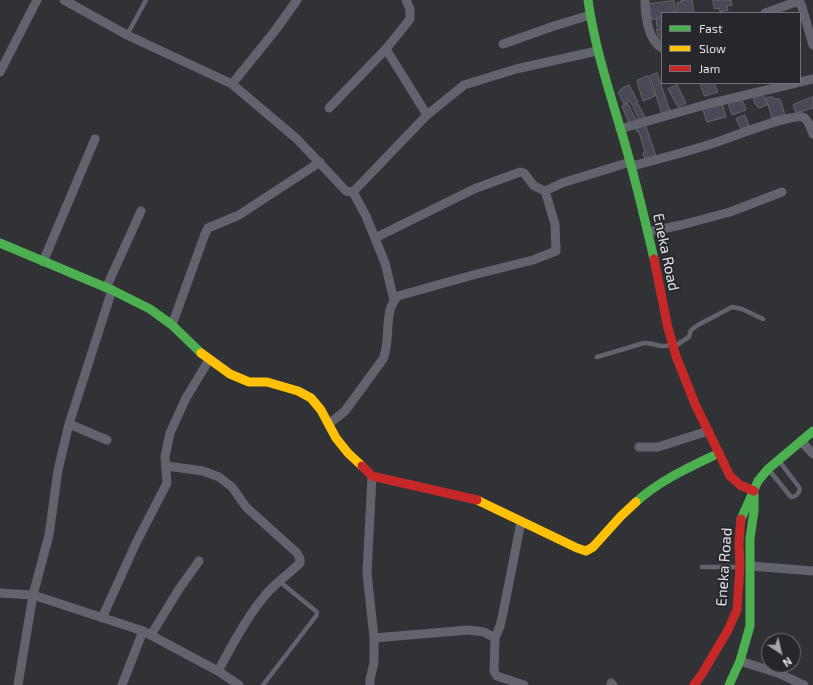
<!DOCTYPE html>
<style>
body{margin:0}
#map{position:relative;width:813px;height:685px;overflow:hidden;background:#313235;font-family:"Exo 2",sans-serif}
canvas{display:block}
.legend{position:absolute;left:661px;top:12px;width:140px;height:72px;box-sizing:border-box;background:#26272c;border:1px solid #727277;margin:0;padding:5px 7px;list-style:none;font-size:12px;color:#e3e3e7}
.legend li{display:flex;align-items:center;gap:8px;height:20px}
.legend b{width:20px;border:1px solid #727277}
.north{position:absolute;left:761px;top:633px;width:40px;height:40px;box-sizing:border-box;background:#26272c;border:1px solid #727277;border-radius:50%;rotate:145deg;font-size:11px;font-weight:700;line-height:16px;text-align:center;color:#e3e3e7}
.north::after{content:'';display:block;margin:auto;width:14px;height:18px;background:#a5a5a9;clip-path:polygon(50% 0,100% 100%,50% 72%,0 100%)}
</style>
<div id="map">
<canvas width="813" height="685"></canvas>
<ul class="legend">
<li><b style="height:5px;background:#4caf50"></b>Fast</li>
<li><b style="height:5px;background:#ffc107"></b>Slow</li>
<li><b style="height:5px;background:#c62828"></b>Jam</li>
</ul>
<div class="north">N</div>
</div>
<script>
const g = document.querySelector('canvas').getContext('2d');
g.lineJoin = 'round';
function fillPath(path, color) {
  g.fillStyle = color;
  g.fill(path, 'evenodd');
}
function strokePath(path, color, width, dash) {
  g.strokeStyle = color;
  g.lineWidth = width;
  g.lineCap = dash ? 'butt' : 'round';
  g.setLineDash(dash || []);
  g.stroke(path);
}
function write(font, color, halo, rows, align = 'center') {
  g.font = font + ' "Exo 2",sans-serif';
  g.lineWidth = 3.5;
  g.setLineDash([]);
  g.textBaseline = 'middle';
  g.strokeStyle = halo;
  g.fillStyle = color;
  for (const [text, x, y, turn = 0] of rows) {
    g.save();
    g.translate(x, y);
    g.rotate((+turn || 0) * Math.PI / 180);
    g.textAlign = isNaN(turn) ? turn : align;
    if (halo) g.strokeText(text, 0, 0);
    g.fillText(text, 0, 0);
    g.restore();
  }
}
const building = new Path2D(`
 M692 0 694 13H678L677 3 681 2V1Z
 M713 0H731L732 5 727 6 728 10 720 12 719 8 715 9Z
 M674 1 676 11 671 13H662V16L652 20 649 4Z
 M662 18V27H657L656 19Z
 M657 29H662V43L658 37Z
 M657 73 670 111 662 114 650 76Z
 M648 76 655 96 643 101 637 81Z
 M700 83H714L718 92 705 96Z
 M629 85 638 102 632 105 630 101 624 104 618 92 621 90V89Z
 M677 85 686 103 678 107 668 89Z
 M763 94 767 105 759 108 755 104 753 97Z
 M773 97 775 99H780L785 115 772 118 766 98Z
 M813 97V108L796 113 793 105Z
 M742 99 746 110 732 115 728 103Z
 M628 104 636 120 629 123 622 106Z
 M638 104 645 117 639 120 633 107Z
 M722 104 726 117 707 122 703 110Z
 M745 115 749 126 741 129 736 119Z
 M645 124 656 156 645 159 643 153 645 152 639 132H637L635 127Z`);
fillPath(building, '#484857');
strokePath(building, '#646567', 1);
strokePath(new Path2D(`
 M127 35 146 0
 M675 346 689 337 691 330 698 325 732 307 742 309 763 319
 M597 357 644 343C655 342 658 349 671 345
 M769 470 791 497C796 497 801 492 799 487L780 462
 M702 567H738
 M263 685 316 616 317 612 279 581`), '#63636e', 4.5);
strokePath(new Path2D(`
 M64 0 127 35 232 84 297 139 346 191 353 192 427 115 464 85 516 69 597 51
 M645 0C645 14 648 41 662 48
 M765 13 796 2 801 4 813 45
 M503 44 554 26 590 15
 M386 49 427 115
 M0 72 37 0
 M800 82 813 79
 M232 84 274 32 297 0
 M329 108 386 49 410 19V9L406 0
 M620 129 708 104 796 83
 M632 166C659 159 687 152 714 143 730 138 789 114 802 117 808 118 811 129 813 134
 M353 192 366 216 385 263 394 300
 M648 232 681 225 730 212 782 192
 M375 238 474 189 520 172 524 173 534 186 545 191 562 183 630 162
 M43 262 95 139
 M106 288 141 211
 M172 325 205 234 208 228 239 215 320 162
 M69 424 107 440
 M329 424 345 411 383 359C392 339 382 312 398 296L473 275 533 260 556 251 555 224 545 191
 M801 441 813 454
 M639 447H658L708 431
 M167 466 203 471 219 477 232 487 246 507 297 553 300 559V563C290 573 278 581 268 592 247 616 233 644 218 671
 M521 522 503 613 500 626 495 638 494 671 497 676 524 685
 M751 566 813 571
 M0 593 33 595 143 631 218 671 239 685
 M102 618 136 543 167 483 165 457 170 433 186 398 209 360
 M151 635 179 589 199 561
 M374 638 468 630 484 632 495 638
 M740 661 778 673 804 685
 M611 683 613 685
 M18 685 33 595 49 535 58 470 69 424 112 290
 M122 685 143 631
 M370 685V679L374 663V638L367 573 372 476`), '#63636e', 9);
strokePath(new Path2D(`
 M588 0C595 50 611 96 625 144 636 182 645 220 654 259
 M0 243 112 290 150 309 172 325 201 353
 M636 502C660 480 690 467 719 453
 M741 519 758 481 768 469 813 431
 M729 685 740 661 750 626V538L754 511V494`), '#4caf50', 9);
strokePath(new Path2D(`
 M201 353 230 374 249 382H267L298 391 311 398 321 410 336 438 348 453 362 466
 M477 500 577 548 586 551 593 547 621 516 636 502`), '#ffc107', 9);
strokePath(new Path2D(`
 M654 259 668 328 676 356 695 404 730 476 740 485 754 491
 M362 466 372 476 477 500
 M694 685 702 674 728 630 737 610 740 567 739 543 741 519`), '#c62828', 9);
write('15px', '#e3e3e7', '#26272c', [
 ["Eneka Road",666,252,78],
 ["Eneka Road",724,567,-86]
]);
</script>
